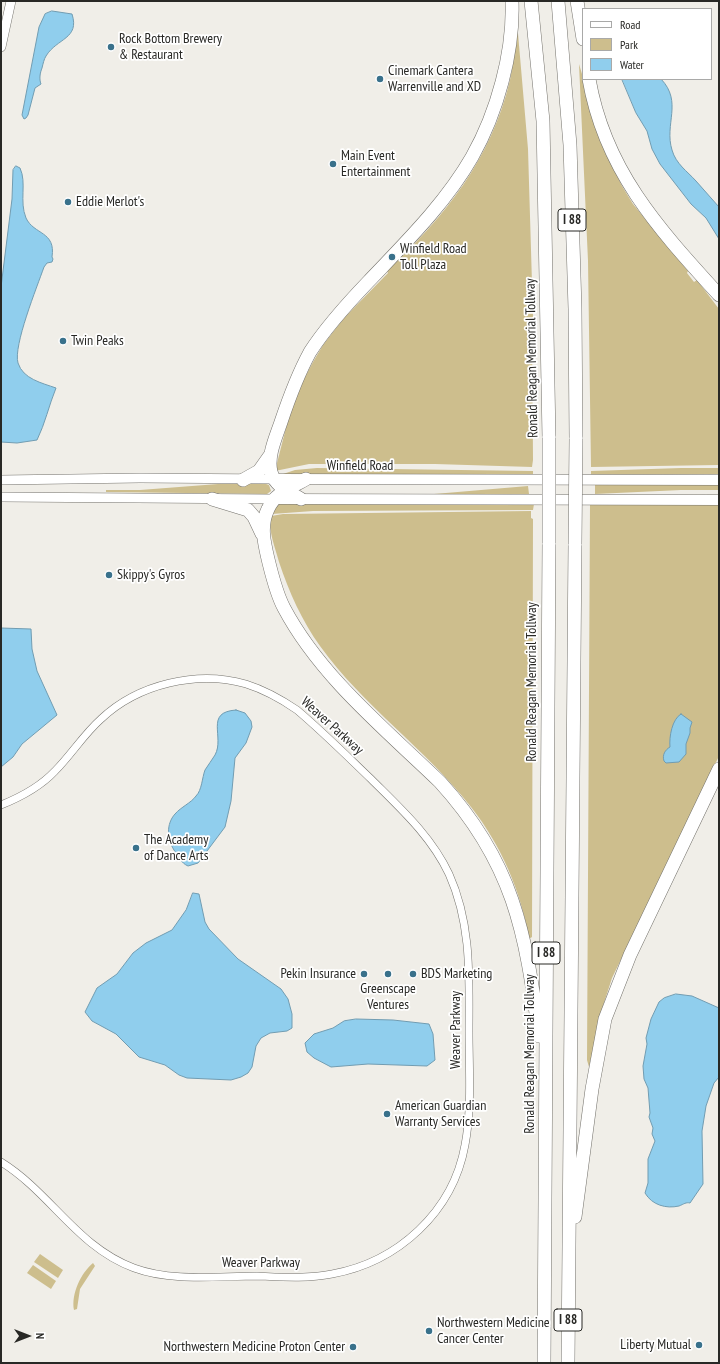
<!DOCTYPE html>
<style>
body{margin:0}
#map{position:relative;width:720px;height:1364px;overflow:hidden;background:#f0eee8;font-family:"PT Sans Narrow",sans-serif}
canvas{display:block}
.frame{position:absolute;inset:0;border:2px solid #282825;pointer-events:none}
.legend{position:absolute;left:582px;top:8px;width:130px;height:72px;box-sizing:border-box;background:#fff;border:1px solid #a9a9a8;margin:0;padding:5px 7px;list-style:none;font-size:12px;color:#282825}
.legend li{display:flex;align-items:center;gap:8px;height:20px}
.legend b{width:20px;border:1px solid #a9a9a8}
.north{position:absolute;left:8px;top:1316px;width:40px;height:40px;-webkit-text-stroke:3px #fff;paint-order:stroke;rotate:90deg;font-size:11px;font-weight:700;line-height:16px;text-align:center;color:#282825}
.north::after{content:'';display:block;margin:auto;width:14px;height:18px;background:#282825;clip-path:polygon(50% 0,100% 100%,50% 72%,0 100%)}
</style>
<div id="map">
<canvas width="720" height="1364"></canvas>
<div class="frame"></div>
<ul class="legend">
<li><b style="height:5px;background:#fff"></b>Road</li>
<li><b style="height:11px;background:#cdbe8d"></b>Park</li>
<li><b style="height:11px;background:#90ceed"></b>Water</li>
</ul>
<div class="north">N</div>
</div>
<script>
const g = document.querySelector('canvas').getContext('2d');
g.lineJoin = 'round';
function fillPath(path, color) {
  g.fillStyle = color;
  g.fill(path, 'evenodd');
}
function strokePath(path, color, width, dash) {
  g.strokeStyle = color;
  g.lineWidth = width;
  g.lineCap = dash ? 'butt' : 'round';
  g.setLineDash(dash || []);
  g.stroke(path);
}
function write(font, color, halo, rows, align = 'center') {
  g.font = font + ' "PT Sans Narrow",sans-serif';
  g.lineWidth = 3.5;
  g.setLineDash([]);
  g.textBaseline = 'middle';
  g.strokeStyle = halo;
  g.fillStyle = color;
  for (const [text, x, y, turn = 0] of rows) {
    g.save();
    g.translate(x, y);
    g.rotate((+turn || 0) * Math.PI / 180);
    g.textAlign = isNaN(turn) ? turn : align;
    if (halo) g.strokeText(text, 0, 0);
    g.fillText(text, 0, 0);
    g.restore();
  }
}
fillPath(new Path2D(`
 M517 22 528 149 533 317 532 318 533 460 532 467 435 464H309L275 471 289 416 304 379 313 362 323 345 344 318 388 273 387 271C445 216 491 160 510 80 514 61 515 41 517 22Z
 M579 64 605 151 622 186 633 204 688 271 687 273 694 282 697 280 719 309V465L591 467 588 261Z
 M317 468 533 471V475L283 474 295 470Z
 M681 468H719V474L591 475V471Z
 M218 484H266L269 485 271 491 267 494 106 492V490H140Z
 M595 485H719V490H681L595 494Z
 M528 486 529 494H433H434Z
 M278 504H534L533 510H531L313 511 272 514Z
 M590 505H719V756L612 978 603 1006 589 1067 587 1060Z
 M531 511V518L533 519 532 937 529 939C521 891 501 845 471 807 426 749 363 706 320 646 302 621 289 592 279 562 275 547 268 531 271 516L283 514Z
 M40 1254 63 1270 58 1278 34 1262Z
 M93 1263 95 1266 80 1289 77 1309 74 1310C71 1294 81 1273 93 1263Z
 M33 1265 56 1281 51 1289 27 1273Z`), '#cdbe8d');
const water = new Path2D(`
 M52 11 72 14C80 39 57 38 46 56 44 59 43 64 42 68 40 73 39 79 41 84L35 88 28 115 26 118 24 119 22 115 39 27 45 14Z
 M622 79H661C683 102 664 124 672 150 676 164 687 171 696 181 704 190 711 198 719 207V239L706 218 691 204 660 164 652 149 647 131 636 113Z
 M16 166 20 168C27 183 19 201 26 218 34 235 56 231 52 257L53 259 52 262 47 263 44 267C37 287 13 346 18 363 23 379 42 383 56 388 49 405 45 424 37 440L17 443 1 442V287L12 199 13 170Z
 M1 628 31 629 32 649 37 671 57 715 22 744 13 757 1 767Z
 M236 710 245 713 251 721 252 727 246 743 235 758 231 801 225 827 198 863 188 866C181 863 178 856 174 850 167 839 166 824 175 814 181 807 191 803 196 796 202 790 202 778 205 770 208 765 212 760 215 755 225 737 204 712 236 710Z
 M681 714 692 722 690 728V733L686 744V754L679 762 666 763 664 761C662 755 665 750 670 747 669 737 672 719 681 714Z
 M193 893 199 894 205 922 209 929 238 959 281 989 288 999 292 1014V1028L287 1031 270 1033 261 1038 256 1046 252 1067 248 1073 241 1077 231 1080 187 1078 179 1075 165 1065 139 1057 116 1034 92 1021 85 1012 97 988 117 974 133 953 146 943 172 930 186 910Z
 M676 994 692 996 719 1008V1077L714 1083 706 1106 702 1131 703 1184 690 1203C686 1202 684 1204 679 1206 666 1209 652 1205 645 1193L648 1183V1159L655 1141 652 1134 653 1128 649 1117 650 1113 648 1088 644 1079 643 1066 647 1044 646 1038 651 1019 659 1002 664 998Z
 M356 1019 393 1020 429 1024 433 1034 435 1060 427 1066 368 1064 331 1067 314 1058 307 1052 305 1043 314 1034 333 1028 344 1021Z`);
fillPath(water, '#90ceed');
strokePath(water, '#719cb1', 1);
const minor = new Path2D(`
 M1 805C21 797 40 787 55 771 71 755 84 734 101 719 138 684 197 670 246 684 265 690 281 699 297 710 323 732 347 756 371 779 401 809 431 836 449 874 472 925 469 978 469 1032 469 1069 472 1108 465 1145 453 1212 398 1262 332 1274 307 1279 281 1277 257 1276 217 1276 172 1282 134 1268 77 1247 51 1193 1 1162`);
const tertiary = new Path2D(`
 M1 47 11 1
 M1 480 140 478 275 479
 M1 497 274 499`);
const secondary = new Path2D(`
 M275 479 719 480
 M274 499 719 500`);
const motorway = new Path2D(`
 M531 1 543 121 549 438
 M558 1 570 145 575 309 576 439
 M577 1 583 39
 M589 79C605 171 659 229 719 295
 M306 479C292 487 275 493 268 509 260 525 264 542 268 559 272 575 276 593 284 608 320 676 385 729 440 782 513 862 526 932 539 1036
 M243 480 259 471 271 454
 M212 499 248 510 254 517 262 534
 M301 499C289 492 275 486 271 472 267 456 276 437 281 422 289 398 298 374 310 352 326 327 347 304 368 282 405 243 445 204 472 157 497 113 514 52 512 1
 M575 1217 592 1089 605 1019 630 955 719 769
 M544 1363 549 543
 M568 1363 575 544`);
strokePath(minor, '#74726c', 8);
strokePath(tertiary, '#74726c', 10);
strokePath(secondary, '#74726c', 11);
strokePath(motorway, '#74726c', 14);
strokePath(minor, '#fff', 7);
strokePath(tertiary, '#fff', 9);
strokePath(secondary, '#fff', 10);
strokePath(motorway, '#fff', 13);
const motorwayBridge = new Path2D(`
 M549 438V543
 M575 544 576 439`);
strokePath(motorwayBridge, '#74726c', 14, []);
strokePath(motorwayBridge, '#fff', 13);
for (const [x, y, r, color] of [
 [111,47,4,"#39718b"],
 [380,79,4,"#39718b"],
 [333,164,4,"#39718b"],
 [68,202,4,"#39718b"],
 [392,257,4,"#39718b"],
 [63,341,4,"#39718b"],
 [109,575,4,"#39718b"],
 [136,848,4,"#39718b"],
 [364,974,4,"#39718b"],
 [388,974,4,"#39718b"],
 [413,974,4,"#39718b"],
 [387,1114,4,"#39718b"],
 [429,1331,4,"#39718b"],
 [699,1345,4,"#39718b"],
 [353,1347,4,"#39718b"]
]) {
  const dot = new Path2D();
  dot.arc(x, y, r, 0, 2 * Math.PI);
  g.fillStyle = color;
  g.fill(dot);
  strokePath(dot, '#fff', 1.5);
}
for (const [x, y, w] of [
 [572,220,28],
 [546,953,28],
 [568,1320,28]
]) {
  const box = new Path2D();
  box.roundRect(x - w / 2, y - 11, w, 22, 3);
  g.fillStyle = '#fff';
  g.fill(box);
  strokePath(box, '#282825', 1);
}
write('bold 13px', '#282825', null, [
 ["I 88",572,220],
 ["I 88",546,953],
 ["I 88",568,1320]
]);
write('14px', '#282825', '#fff', [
 ["Rock Bottom Brewery",119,39],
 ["& Restaurant",119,55],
 ["Cinemark Cantera",388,71],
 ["Warrenville and XD",388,87],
 ["Main Event",341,156],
 ["Entertainment",341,172],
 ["Eddie Merlot's",76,202],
 ["Winfield Road",400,249],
 ["Toll Plaza",400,265],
 ["Twin Peaks",71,341],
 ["Skippy's Gyros",117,575],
 ["The Academy",144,840],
 ["of Dance Arts",144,856],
 ["Pekin Insurance",356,974,"right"],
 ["BDS Marketing",421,974],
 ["Greenscape",388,989,"center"],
 ["Ventures",388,1005,"center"],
 ["American Guardian",395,1106],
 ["Warranty Services",395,1122],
 ["Northwestern Medicine",437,1323],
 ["Cancer Center",437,1339],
 ["Liberty Mutual",691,1345,"right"],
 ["Northwestern Medicine Proton Center",345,1347,"right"]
], 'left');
write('14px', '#282825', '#fff', [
 ["Ronald Reagan Memorial Tollway",532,358,-91],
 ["Winfield Road",360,466],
 ["Ronald Reagan Memorial Tollway",532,682,-90],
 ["Weaver Parkway",332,726,42],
 ["Weaver Parkway",456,1030,-90],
 ["Ronald Reagan Memorial Tollway",530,1054,-90],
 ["Weaver Parkway",261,1263]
]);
</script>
